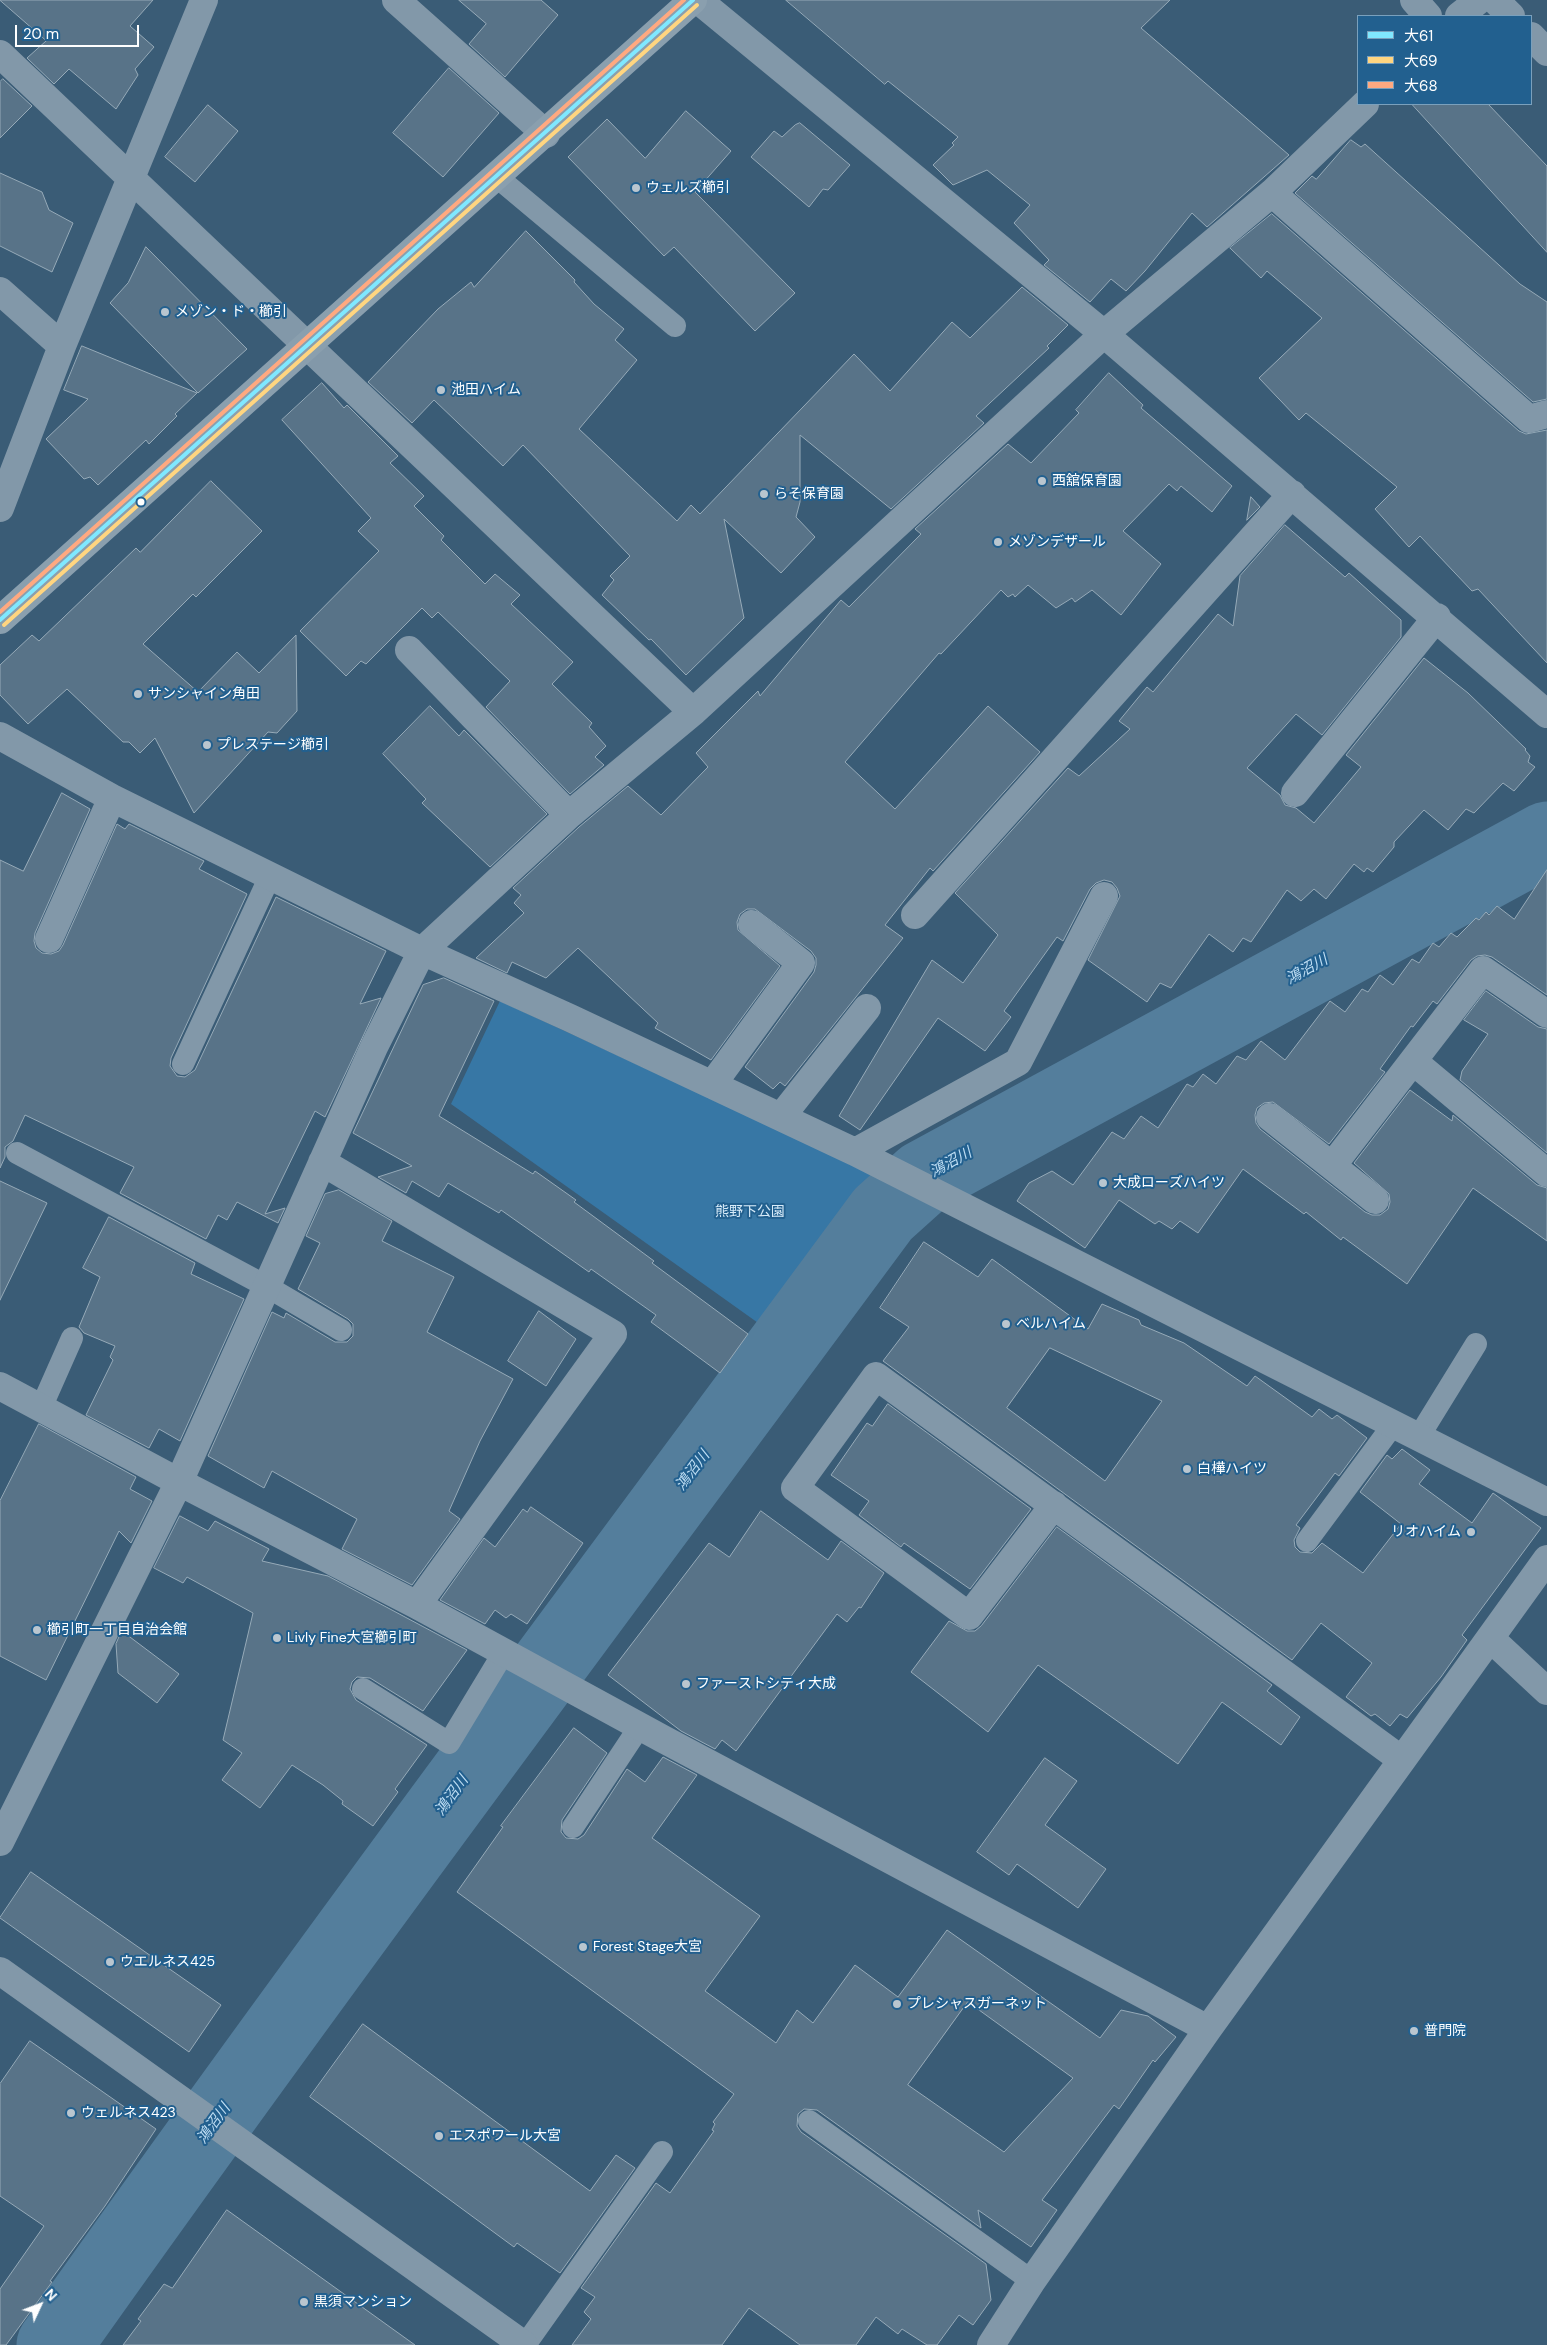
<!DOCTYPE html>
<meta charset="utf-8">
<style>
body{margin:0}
#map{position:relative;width:1547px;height:2345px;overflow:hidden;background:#3a5c76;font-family:"DM Sans","Noto Sans JP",sans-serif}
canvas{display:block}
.legend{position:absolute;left:1357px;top:15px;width:175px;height:90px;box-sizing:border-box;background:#22608f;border:1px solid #7aa0bc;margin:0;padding:6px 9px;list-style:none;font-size:15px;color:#fff}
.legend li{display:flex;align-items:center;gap:10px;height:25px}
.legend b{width:25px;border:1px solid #7aa0bc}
.north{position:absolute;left:15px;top:2280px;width:50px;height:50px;-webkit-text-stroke:4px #22608f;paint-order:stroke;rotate:47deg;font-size:14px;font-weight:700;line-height:20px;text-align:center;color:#fff}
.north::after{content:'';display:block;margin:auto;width:18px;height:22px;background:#fff;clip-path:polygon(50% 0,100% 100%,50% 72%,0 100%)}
.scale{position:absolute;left:15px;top:25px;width:124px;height:22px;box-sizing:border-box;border:2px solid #fff;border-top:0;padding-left:6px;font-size:15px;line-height:18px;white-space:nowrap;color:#fff;-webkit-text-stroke:4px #22608f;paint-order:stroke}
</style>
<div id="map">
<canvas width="1547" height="2345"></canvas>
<ul class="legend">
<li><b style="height:6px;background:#80e8ff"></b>大61</li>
<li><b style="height:6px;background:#ffd580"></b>大69</li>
<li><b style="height:6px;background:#ffa980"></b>大68</li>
</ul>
<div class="north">N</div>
<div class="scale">20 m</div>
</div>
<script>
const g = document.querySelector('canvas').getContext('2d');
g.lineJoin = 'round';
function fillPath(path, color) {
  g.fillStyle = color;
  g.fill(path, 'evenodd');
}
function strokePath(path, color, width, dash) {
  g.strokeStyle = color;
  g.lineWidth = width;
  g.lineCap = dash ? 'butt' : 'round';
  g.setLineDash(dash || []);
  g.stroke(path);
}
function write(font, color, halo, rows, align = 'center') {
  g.font = font + ' "DM Sans","Noto Sans JP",sans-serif';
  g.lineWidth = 4;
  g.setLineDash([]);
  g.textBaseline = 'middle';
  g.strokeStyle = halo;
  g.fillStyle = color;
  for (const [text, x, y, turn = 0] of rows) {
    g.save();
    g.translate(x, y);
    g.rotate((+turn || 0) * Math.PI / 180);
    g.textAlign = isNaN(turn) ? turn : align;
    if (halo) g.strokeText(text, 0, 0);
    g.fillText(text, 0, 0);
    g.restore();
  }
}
fillPath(new Path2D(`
 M500 1001 898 1185 873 1207 768 1330 451 1104Z`), '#3777a5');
strokePath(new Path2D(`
 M54 2345C324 1964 605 1590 883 1214L923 1178 1547 839`), '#547e9c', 75);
const building = new Path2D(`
 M0 0H153L130 26 154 47 135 69 138 75 116 109 69 69 54 84 27 58 46 41Z
 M459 0H541L558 15 505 77 469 44 486 24Z
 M786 0H1170L1141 28 1289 155 1207 227 1192 213 1145 271 1126 291 1111 279 1090 302 1044 265 1049 260 1014 223 1030 205 987 170 953 185 933 165 954 145 952 143 958 137 888 81 885 84Z
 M449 68 499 113 443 177 393 133Z
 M3 79 32 106 0 138V82Z
 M1412 104H1488L1547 166V252Z
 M208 105 238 131 195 182 165 157Z
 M686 111 731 151 695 192 795 293 755 331 674 247 664 256 568 157 607 119 645 158Z
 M800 123 850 165 828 190 823 189 809 207 751 157 774 131 782 137 795 125Z
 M1351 140 1361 147 1365 144 1520 284 1547 302V399L1533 402 1295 193 1312 176 1316 179Z
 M0 173 42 192 49 210 73 223 52 272 0 246Z
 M1272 214 1519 431 1526 434 1547 430V663L1478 589 1472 591 1420 536 1409 547 1375 509 1397 487 1306 413 1299 420 1259 378 1322 318 1267 271 1261 278 1230 248Z
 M526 231 575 280 574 282 594 304 624 329 615 340 637 360 579 429 677 521 691 505 700 514 854 354 890 391 952 322 970 338 1022 287 1068 325 1047 346 1049 348 976 416 984 423 891 509 800 435V502L796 517 815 537 781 573 724 519 744 618 686 675 651 639 649 640 602 595 614 580 610 576 630 556 523 445 503 466 434 400 412 423 368 382 438 309 471 282 474 287Z
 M146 247 247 349 198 393 110 303 128 283Z
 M82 346 197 393 175 414 177 416 149 444 146 440 98 485 90 477 84 479 46 439 88 399 64 390Z
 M1109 373 1143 405 1141 408 1232 486 1212 512 1181 486 1177 491 1169 484 1123 531 1161 564 1121 615 1092 590 1075 602 1072 598 1056 608 1028 585 1015 597 1013 594 1008 597 1001 590 941 654 939 653 845 762 895 809 988 706 1040 752 933 871 930 868 885 925 903 938 785 1086 780 1082 773 1089 745 1067 814 972 816 965V958L811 951 755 909H747L740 914 737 922 738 930 780 966 711 1060 655 1028 658 1023 578 948 546 978 512 962 507 973 476 958 524 913 514 903 521 895 513 888 579 827 628 786 661 815 708 767 696 753 758 691 760 696 841 600 849 607 921 534 915 529 1008 444 1031 463 1079 413 1076 410Z
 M322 383 344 408 347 405 398 456 390 463 424 496 414 506 444 536 441 540 485 584 495 574 520 595 511 604 573 662 552 684 592 723 589 727 606 746 595 757 604 765 570 794 486 707 510 681 438 612 432 618 422 608 366 664 361 661 346 676 300 631 379 551 358 531 371 518 282 420Z
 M211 481 262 531 196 597 193 594 143 644 198 692 237 652 259 673 296 635 297 711 277 733 268 732 194 813 155 738 140 753 129 742H123L67 689 28 724 0 695V665L32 635 39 641 136 548 140 552Z
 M1251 497 1260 507 1247 520Z
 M1285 525 1345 577 1349 573 1401 620V637L1322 735 1296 714 1247 768 1280 795 1285 805 1296 808 1314 823 1361 767 1346 755 1424 658 1468 693 1526 749 1525 750 1530 756 1528 762 1535 767 1514 791 1503 783 1474 813 1466 809 1448 830 1424 810 1394 842V847L1373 872 1367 868 1364 872 1354 864 1326 899 1314 889 1301 901 1287 890 1251 942 1243 938 1233 952 1209 934 1171 988 1160 983 1147 1002 1088 960 1120 896 1117 888 1112 882 1104 880 1096 883 1090 889 1063 941 1057 937 1004 1011 1011 1017 985 1051 938 1018 860 1130 839 1116 932 960 963 983 998 935 955 893 1068 768 1079 776 1130 729 1119 721 1147 687 1153 692 1218 614 1233 626 1240 576Z
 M430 706 459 736 464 730 547 814 490 867 422 803 426 799 383 754Z
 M62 793 90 809 35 933 34 941 36 948 42 953 51 954 59 951 63 945 117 824 125 829 129 824 204 861 199 869 247 894 171 1058 170 1066 177 1076 185 1077 195 1070 276 897 386 951 360 1004 381 998 325 1117 315 1111 265 1214 285 1208 278 1223 237 1202 227 1220 218 1215 206 1239 120 1193 134 1167 25 1115 13 1141 5 1147V1157L0 1168V860L23 871Z
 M1547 870V995L1492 957 1485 955 1477 956 1471 960 1437 1004 1433 1001 1413 1027 1411 1026 1380 1069 1385 1072 1329 1144 1273 1102 1264 1103 1257 1108 1255 1115 1256 1123 1260 1129 1365 1212 1372 1215H1380L1388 1209 1390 1202 1389 1194 1354 1163 1410 1090 1452 1121 1453 1115 1537 1185 1547 1188V1241L1473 1188 1407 1284 1343 1237 1341 1240 1306 1212 1304 1214 1243 1169 1198 1233 1180 1221 1172 1229 1159 1221 1155 1224 1119 1200 1085 1248 1017 1201 1029 1183 1052 1171 1073 1185 1112 1132 1124 1139 1141 1116 1158 1128 1187 1084 1193 1087 1203 1074 1216 1084 1237 1056 1246 1060 1261 1041 1285 1060 1330 1001 1345 1012 1362 989 1368 992 1380 975 1393 985 1412 959 1419 963 1433 943 1439 947 1451 933 1457 937 1476 918 1479 920 1486 912 1489 915 1497 906 1514 919Z
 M444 978 494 1001 439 1116 533 1174 535 1171 576 1200 574 1202 654 1261 652 1263 748 1334 720 1373 651 1322 656 1315 591 1269 589 1272 501 1210 499 1213 448 1183 439 1197 412 1181 406 1193 378 1177 412 1166 353 1133 423 985Z
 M1486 991 1538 1027 1547 1029V1153L1460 1080 1462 1071 1488 1034 1464 1020Z
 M0 1181 47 1203 0 1300Z
 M339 1190 392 1221 382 1241 454 1277 427 1332 513 1379 480 1441 449 1511 460 1519 412 1585 342 1549 357 1519 272 1471 264 1488 208 1456 272 1312 284 1318 286 1313 335 1342H347L353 1336V1324L348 1319 298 1289 320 1243 306 1236 325 1194Z
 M109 1217 195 1263 191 1274 244 1299 180 1441 159 1429 149 1448 86 1415 113 1360 110 1357 115 1346 84 1333 79 1327 100 1277 83 1268Z
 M924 1242 978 1277 992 1259 1088 1329 1102 1304 1139 1320 1141 1325 1184 1343 1247 1386 1255 1376 1312 1417 1319 1409 1332 1419 1337 1415 1367 1438 1339 1476 1335 1473 1296 1525 1300 1528 1294 1540 1295 1547 1300 1552 1312 1553 1322 1543 1363 1573 1401 1524 1360 1492 1387 1455 1392 1459 1402 1449 1430 1470 1419 1484 1472 1523 1493 1493 1541 1528 1462 1635 1467 1640 1441 1677 1407 1718 1400 1714 1390 1726 1375 1714 1371 1716 1346 1697 1372 1663 1321 1623 1292 1660 883 1361 909 1327 880 1308ZM1050 1348 1162 1401 1105 1481 1007 1408Z
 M539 1311 576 1339 546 1386 508 1361Z
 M888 1404 1031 1509 970 1589 904 1543 901 1547 859 1515 869 1501 831 1475 867 1423 872 1426Z
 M39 1424 136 1477 130 1489 152 1501 131 1543 119 1531 46 1680 0 1656V1501Z
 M531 1507 583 1543 527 1624 511 1614 506 1618 495 1610 485 1624 440 1600 484 1538 495 1547 523 1509 527 1512Z
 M761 1511 828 1560 841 1541 884 1573 861 1608 859 1607 847 1622 837 1614 736 1751 722 1740 715 1749 681 1731 608 1675 709 1543 729 1557Z
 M180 1516 208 1531 215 1521 269 1549 262 1561 328 1576 467 1650 423 1711 370 1678 357 1677 352 1682 350 1689 356 1700 427 1745 395 1789 398 1792 373 1826 342 1804 343 1801 323 1785 292 1765 260 1808 222 1780 242 1753 223 1740 253 1613 187 1577 183 1583 154 1568Z
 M1057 1527 1272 1685 1267 1691 1300 1717 1281 1745 1222 1702 1178 1764 1038 1665 988 1732 911 1672 949 1621 967 1631H975L981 1626Z
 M122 1631 179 1674 157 1703 118 1673 116 1644Z
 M574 1728 607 1753 562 1820 561 1832 566 1838 578 1839 584 1835 627 1769 645 1782 663 1757 697 1775 652 1838 760 1916 705 1991 776 2043 797 2010 813 2023 855 1965 898 1997 947 1930 1100 2038 1121 2010 1148 2016 1176 2037 1155 2062 1153 2060 1119 2109 1114 2105 1042 2200 1057 2210 1031 2247 978 2210 981 2228 817 2110 804 2109 798 2114 797 2126 801 2132 986 2264 991 2300 973 2325 959 2315 937 2345H927L902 2329 898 2334 876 2317 856 2345H800L749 2308 722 2345H572L591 2319 584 2312 595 2297 581 2288 656 2183 670 2193 714 2131 712 2130 715 2124 713 2122 734 2094 457 1892 503 1827 501 1826ZM968 2002 1073 2078 1004 2152 908 2085Z
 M1045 1758 1077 1781 1045 1825 1106 1869 1078 1908 1017 1864 1009 1875 977 1852Z
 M31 1872 221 2005 189 2052 0 1918Z
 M363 2024 590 2191 616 2155 635 2168 560 2273 517 2243 514 2247 310 2097Z
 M30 2041 156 2129 105 2206 50 2281 52 2282 6 2345H0V2289L44 2226 0 2196V2084Z
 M227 2210 415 2345H123L141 2321 138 2319 164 2284 172 2288Z`);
fillPath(building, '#587388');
strokePath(building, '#96aab8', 1);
strokePath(new Path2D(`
 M497 177 675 326
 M183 1064 270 876
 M17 1153 266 1286 341 1330
 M41 1408 72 1338
 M1418 1438 1476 1344
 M1307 1541 1393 1425
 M363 1689 449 1743 504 1652
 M573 1827 640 1726
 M809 2121 1032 2281
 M525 2345 662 2152`), '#8298a9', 22);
strokePath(new Path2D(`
 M396 0 546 134
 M698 0 1104 334 1547 714
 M1414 0 1428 16
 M1495 0 1511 16
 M1459 16 1479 0
 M1531 36 1547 52
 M0 54 693 712
 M1272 193 1529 419 1547 414
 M0 291 62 346
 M0 508 62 346 204 0
 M409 650 569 815
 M0 736 112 798 422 951 570 1018 855 1152 1547 1502
 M1295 793 1437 617
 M915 915 1292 494
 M49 939 112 798
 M1413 1061 1547 1173
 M712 1085 801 963 752 924
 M781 1117 867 1008
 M1270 1117 1375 1200
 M855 1152 1018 1062 1104 896
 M322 1162 613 1334 417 1605
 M1332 1166 1483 970 1547 1014
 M0 1386 179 1482 417 1605 663 1739 1208 2029
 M1054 1505 969 1616 795 1488 876 1376 1402 1760
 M1490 1638 1547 1691
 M0 1842 179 1482 374 1047 422 951 569 815 693 712 1104 334 1272 193 1365 104
 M0 1971 524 2345
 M991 2345 1032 2281 1208 2029 1547 1559`), '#8298a9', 28);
strokePath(new Path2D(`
 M0 620 693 0`), '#8a9fae', 28);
strokePath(new Path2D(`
 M0 620 693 0`), '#80e8ff', 4);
strokePath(new Path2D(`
 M4 625 697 5`), '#ffd580', 4);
strokePath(new Path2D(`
 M0 612 684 0`), '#ffa980', 4);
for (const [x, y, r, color] of [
 [636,188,5,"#bac6cf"],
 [165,312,5,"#bac6cf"],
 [441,390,5,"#bac6cf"],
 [1042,481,5,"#bac6cf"],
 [764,494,5,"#bac6cf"],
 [141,502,4.5,"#fff"],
 [998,542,5,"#bac6cf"],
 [138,694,5,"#bac6cf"],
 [207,745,5,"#bac6cf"],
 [1103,1183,5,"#bac6cf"],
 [1006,1324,5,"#bac6cf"],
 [1187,1469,5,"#bac6cf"],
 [1471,1532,5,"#bac6cf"],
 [37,1630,5,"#bac6cf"],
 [277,1638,5,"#bac6cf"],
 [686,1684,5,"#bac6cf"],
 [583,1947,5,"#bac6cf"],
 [110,1962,5,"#bac6cf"],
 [897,2004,5,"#bac6cf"],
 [1414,2031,5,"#bac6cf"],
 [71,2113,5,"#bac6cf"],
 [439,2136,5,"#bac6cf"],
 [304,2302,5,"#bac6cf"]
]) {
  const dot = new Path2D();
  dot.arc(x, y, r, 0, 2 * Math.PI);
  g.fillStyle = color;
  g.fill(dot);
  strokePath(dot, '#22608f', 2);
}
write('14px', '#fff', '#22608f', [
 ["ウェルズ櫛引",646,188],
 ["メゾン・ド・櫛引",175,312],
 ["池田ハイム",451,390],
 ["西舘保育園",1052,481],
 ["らそ保育園",774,494],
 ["メゾンデザール",1008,542],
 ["サンシャイン角田",148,694],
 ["プレステージ櫛引",217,745],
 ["大成ローズハイツ",1113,1183],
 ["ベルハイム",1016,1324],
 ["白樺ハイツ",1197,1469],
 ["リオハイム",1461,1532,"right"],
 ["櫛引町一丁目自治会館",47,1630],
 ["Livly Fine大宮櫛引町",287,1638],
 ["ファーストシティ大成",696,1684],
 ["Forest Stage大宮",593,1947],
 ["ウエルネス425",120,1962],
 ["プレシャスガーネット",907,2004],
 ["普門院",1424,2031],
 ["ウェルネス423",81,2113],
 ["エスポワール大宮",449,2136],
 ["黒須マンション",314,2302]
], 'left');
write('14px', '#d7ebf9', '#22608f', [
 ["熊野下公園",750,1212]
]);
write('italic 15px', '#beddf3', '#22608f', [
 ["鴻沼川",1307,970,-29],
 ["鴻沼川",951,1163,-29],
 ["鴻沼川",693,1471,-53],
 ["鴻沼川",452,1796,-54],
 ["鴻沼川",214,2124,-54]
]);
</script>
